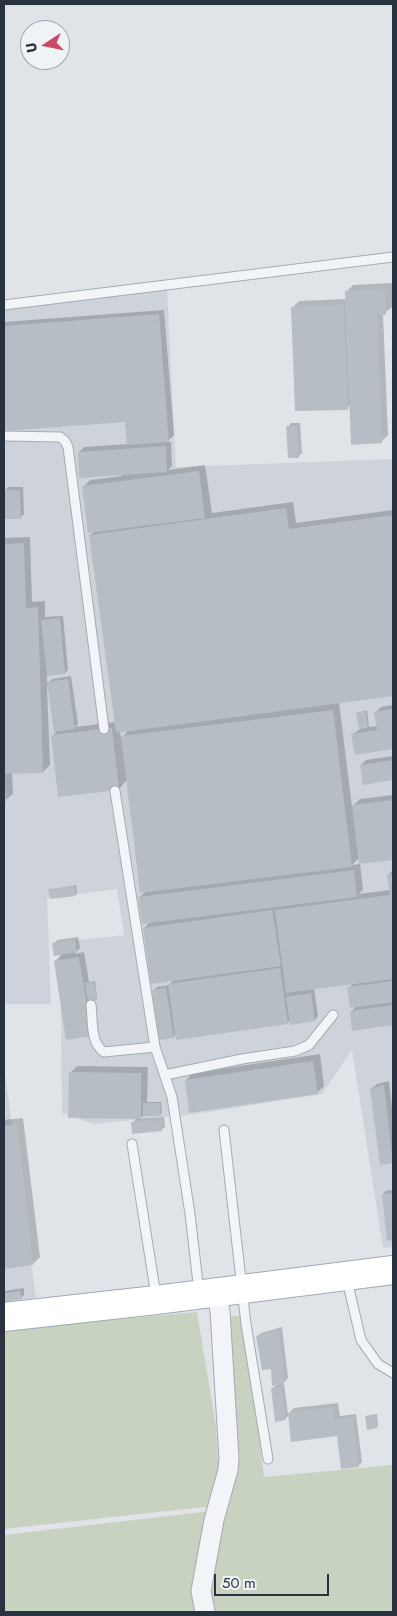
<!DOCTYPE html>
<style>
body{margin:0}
#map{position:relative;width:397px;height:1616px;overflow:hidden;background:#e0e4e9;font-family:Jost,sans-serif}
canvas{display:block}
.frame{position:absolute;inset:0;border:5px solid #293340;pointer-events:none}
.north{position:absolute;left:20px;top:20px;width:50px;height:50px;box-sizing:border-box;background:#f0f3f6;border:1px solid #a0a6ad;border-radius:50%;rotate:259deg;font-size:14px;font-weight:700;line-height:20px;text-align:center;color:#293340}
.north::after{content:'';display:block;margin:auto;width:18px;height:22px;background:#ca4964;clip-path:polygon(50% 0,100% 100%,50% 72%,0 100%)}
.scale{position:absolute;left:214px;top:1574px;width:115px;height:22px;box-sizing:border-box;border:2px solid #293340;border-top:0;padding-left:6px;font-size:15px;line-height:18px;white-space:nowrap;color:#293340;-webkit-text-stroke:4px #f0f3f6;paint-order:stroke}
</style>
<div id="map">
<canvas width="397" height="1616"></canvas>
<div class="frame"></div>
<div class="north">U</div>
<div class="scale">50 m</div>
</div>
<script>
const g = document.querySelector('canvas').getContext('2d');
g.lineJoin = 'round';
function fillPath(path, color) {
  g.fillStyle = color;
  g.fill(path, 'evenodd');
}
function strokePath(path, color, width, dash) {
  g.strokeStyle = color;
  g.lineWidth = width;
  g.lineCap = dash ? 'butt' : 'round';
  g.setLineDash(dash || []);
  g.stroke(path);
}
fillPath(new Path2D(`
 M167 290 176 467 393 459V1247L383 1248 352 1050 322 1094 195 1114 94 1124 62 1113 60 942 124 935 117 889 47 898 51 1004H4V309Z
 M4 1067 36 1298 4 1301Z`), '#ced3db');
fillPath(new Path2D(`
 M197 1312 216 1426 219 1478 213 1506 4 1529V1330Z
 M244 1316 264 1477 393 1465V1612H4V1535L220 1510 229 1466 211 1317Z`), '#c7d2c1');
fillPath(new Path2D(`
 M392 283V307L383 314 388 435 381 442 350 405 347 408 292 308 299 301 346 299V292L353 285Z
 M164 310 174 435 167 442H171L172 466 168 470 205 465 212 513 293 502 296 523 393 510V694L339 702 352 807 360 799 393 795V859L360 863V857L352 865 360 864 363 889 359 894 390 890 388 875 393 870V1024L354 1029 351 1012 356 1006 349 988 353 983 314 988 318 1016 315 1020H291L287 1023 176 1034 173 1037 154 990 157 987 169 985 174 979 144 928 151 921 140 897 146 891 127 780 119 789 52 736 58 730 49 687H47L50 765 43 772 12 773 13 794 4 801V538L30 537 32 602 45 601V617L63 616 68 670 65 673 47 675V684L52 679 71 676 78 724 75 727 116 722 90 536 94 531 83 487 90 480 122 476V474L79 452 84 447 128 444 127 421 4 430V322ZM128 731 121 738 120 732Z
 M291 423H300L302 453 298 457 288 427Z
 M8 487H23L24 514 21 517 5 491Z
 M393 705V748L356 753 353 734 360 729 357 713 367 710 369 727 378 726 376 712 381 707Z
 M393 756V779L364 783 361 765 366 760Z
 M76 885 77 893 75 895 50 890Z
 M78 937 80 948 74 954 84 952 89 982 95 981 97 998 92 1000 96 1029 55 961 63 953 54 944 57 940Z
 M320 1054 324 1086 318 1092 186 1080 193 1073Z
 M77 1066 148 1067 147 1102H161L162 1113 160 1114 144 1115 140 1119 164 1117 165 1127 161 1130 132 1123 137 1118 70 1073Z
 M389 1081 393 1117V1161L381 1164 371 1089 377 1084Z
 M23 1118 40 1257 33 1264 4 1267V1120Z
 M393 1190V1239L388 1240 383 1194 386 1191Z
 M24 1288V1295L21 1298 4 1301V1291Z
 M282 1327 288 1378 282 1385 284 1384 288 1414 294 1408 338 1403 340 1416 356 1414 362 1462 358 1466 338 1435 289 1415 285 1419 272 1389 278 1383 258 1336 261 1333Z
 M377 1414 378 1426 377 1427 366 1416Z`), '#0003');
fillPath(new Path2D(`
 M385 289 386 315H377L382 443 351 445 345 291Z
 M343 305 348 410 295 411 291 307Z
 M159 314 169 442 127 445 125 422 4 431V326Z
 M286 426H297L299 458H288Z
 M166 446 167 472 79 478 78 452Z
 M199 471 205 518 88 533 82 486Z
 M4 490H20L21 519H4Z
 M286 508 289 529 393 515V696L116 733 89 535Z
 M24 543 26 608 38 607 43 773 4 774V544Z
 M60 618 65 674 47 676 41 620Z
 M68 679 75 729 54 732 47 682Z
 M393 709V749L355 755 351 734 377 730 374 712Z
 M333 710 352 867 140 893 121 736Z
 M366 711 368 728 359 729 356 713Z
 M112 728 119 790 58 797 51 735Z
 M393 760V780L363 785 360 765Z
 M4 776H5L6 802H4Z
 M393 800V860L359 864 352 805Z
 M354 870 357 897 142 924 138 897Z
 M393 874V979L286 993 275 910 390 895 387 875Z
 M75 886 76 896 50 899 48 889Z
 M272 910 281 966 151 984 143 928Z
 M75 940 77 952 54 956 52 943Z
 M79 957 92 1036 66 1040 54 961Z
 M280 968 288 1024 176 1040 168 984Z
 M393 981V1002L350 1008 347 987Z
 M94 982 97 1000 88 1002 85 983Z
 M166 988 174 1038 159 1040 152 990Z
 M311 993 315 1021 290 1025 286 997Z
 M393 1005V1025L352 1031 350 1011Z
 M313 1061 318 1094 189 1113 185 1080Z
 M69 1072 141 1073V1119L68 1118Z
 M384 1085 393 1163 380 1165 370 1089Z
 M143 1103H160L161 1116H143Z
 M161 1120 162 1131 132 1134 131 1122Z
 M17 1124 33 1265 4 1269V1126Z
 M393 1193V1240L387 1241 382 1194Z
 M20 1291 22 1299 4 1302V1293Z
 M279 1330 285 1383 272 1386 271 1369 262 1370 256 1336Z
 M281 1387 286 1420 275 1422 271 1388Z
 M334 1407 335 1419 353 1417 359 1467 341 1469 337 1436 291 1442 288 1413Z
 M376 1415 377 1428 367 1430 365 1416Z`), '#b7bdc5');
const lane = new Path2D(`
 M4 305 393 257
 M4 436 60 437 65 441 68 447 104 729
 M115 791 155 1047 172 1097 190 1214 199 1292
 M91 1005C93 1020 90 1043 104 1052L155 1047
 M165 1075 242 1059 295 1051 309 1045 333 1015
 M224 1130 246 1324 268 1459
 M132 1144 156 1296
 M347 1280 361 1340 378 1364 393 1373`);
const street = new Path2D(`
 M205 1612 201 1591 214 1520 228 1470 229 1458 220 1311 217 1293`);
const primary = new Path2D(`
 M4 1317 156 1300 393 1270`);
strokePath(lane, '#a5abb3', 11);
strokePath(street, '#a5abb3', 21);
strokePath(primary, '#a0a9b4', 30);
strokePath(lane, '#f3f4f7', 9);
strokePath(street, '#f3f4f7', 19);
strokePath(primary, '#fff', 28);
</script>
